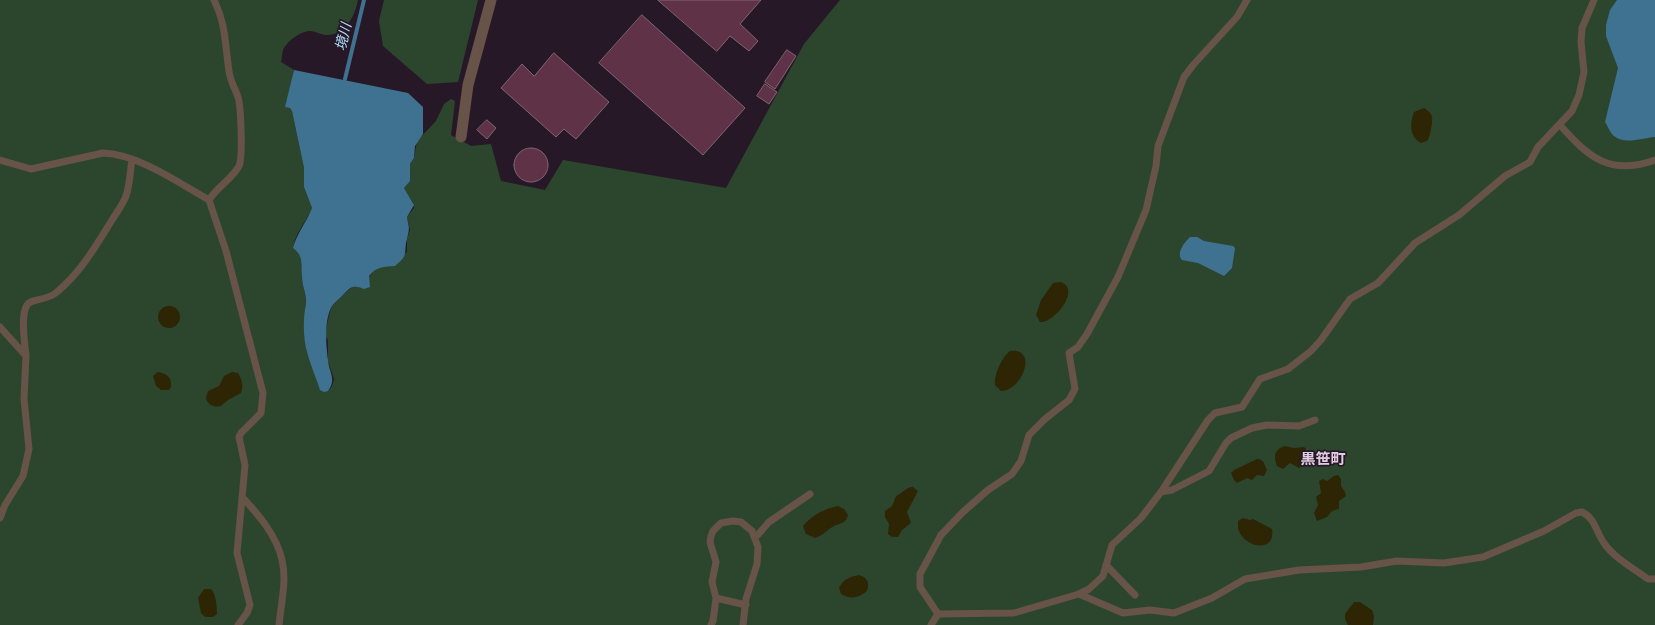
<!DOCTYPE html>
<meta charset="utf-8">
<style>
body{margin:0}
canvas{display:block;background:#271828}
</style>
<canvas width="1655" height="625"></canvas>
<script>
const g = document.querySelector('canvas').getContext('2d');
g.lineJoin = 'round';
function fillPath(path, color) {
  g.fillStyle = color;
  g.fill(path, 'evenodd');
}
function strokePath(path, color, width, dash) {
  g.strokeStyle = color;
  g.lineWidth = width;
  g.lineCap = dash ? 'butt' : 'round';
  g.setLineDash(dash || []);
  g.stroke(path);
}
function write(font, color, halo, rows, align = 'center') {
  g.font = font + ' "PT Sans","Noto Sans JP",sans-serif';
  g.lineWidth = 3.5;
  g.setLineDash([]);
  g.textBaseline = 'middle';
  g.strokeStyle = halo;
  g.fillStyle = color;
  for (const [text, x, y, turn = 0] of rows) {
    g.save();
    g.translate(x, y);
    g.rotate((+turn || 0) * Math.PI / 180);
    g.textAlign = isNaN(turn) ? turn : align;
    if (halo) g.strokeText(text, 0, 0);
    g.fillText(text, 0, 0);
    g.restore();
  }
}
fillPath(new Path2D(`
 M0 0H358C355 16 345 36 325 35 320 34 315 31 310 31 301 31 287 41 283 50 282 53 282 58 281 62L294 70 286 107 290 108 292 111 304 168V187L312 208C308 219 292 237 294 249 296 250 298 250 299 252 305 258 301 272 302 279 303 287 306 294 306 303 305 318 303 335 307 351 309 365 321 379 328 391L332 386 334 379 328 361V340L325 335 329 316 332 306 347 291 353 287 358 286 361 288C370 278 373 264 390 266L407 252V239L410 230 407 217 414 208 413 203 404 188 410 180V164L414 158 417 141 436 121 444 104 451 99 455 101 451 135 471 146 491 144 501 181 545 190 563 160 726 188 804 44 840 0H1655V625H0Z
 M384 0H478L458 82 427 84 383 46 379 21Z`), '#2c462e');
fillPath(new Path2D(`
 M1424 108C1427 110 1431 112 1432 117 1433 121 1430 139 1427 141L1421 143C1409 137 1410 123 1414 112Z
 M1061 282C1082 290 1053 324 1040 322L1036 315 1041 300 1053 283Z
 M158 317a11 11 0 1 1 22 0a11 11 0 1 1-22 0Z
 M1010 351C1040 348 1021 392 1001 391L995 385C994 374 1002 357 1010 351Z
 M158 372C167 374 172 377 171 387L169 390H161L156 386 153 376Z
 M232 372 238 373C242 380 244 385 241 393L228 400 221 406C214 408 208 405 206 398L208 391 219 386 224 376Z
 M1285 446 1294 448 1304 447 1306 449 1304 465 1299 468 1290 463 1283 469 1277 466C1274 456 1273 450 1285 446Z
 M1257 459C1264 459 1264 464 1267 470L1264 476 1257 475 1252 480 1247 478 1237 483 1234 480 1231 473 1234 470Z
 M1338 475 1341 479V486L1345 492 1346 496 1339 501V509L1332 511 1327 517 1317 521 1314 513 1318 505 1316 497 1321 493 1319 481 1323 479 1327 481 1334 476Z
 M913 487 918 491 907 512 911 523 902 530 898 537H892L888 534 889 524 885 517V511L892 506 896 496C903 493 906 487 913 487Z
 M838 506 844 509 848 515C846 524 840 523 834 526 827 530 822 536 815 538L806 534 803 526C812 515 824 509 838 506Z
 M1243 518 1250 520 1253 519 1272 529C1276 554 1244 548 1238 529V521Z
 M859 575C867 577 870 583 867 591 859 598 851 600 841 594L839 588C843 579 850 577 859 575Z
 M204 589H211C216 594 217 607 217 614L213 617H205L201 613 198 598Z
 M1354 602H1360L1372 610 1374 616 1373 625H1348L1345 619V614Z`), '#2d2504');
fillPath(new Path2D(`
 M1617 0H1655V137C1642 138 1625 145 1614 136 1610 133 1608 126 1605 122L1618 68 1606 36V25L1610 10Z
 M294 70 408 93 423 107V134L415 146 414 158 410 164V181L404 188 414 205 407 217C409 229 410 227 407 239 403 253 410 254 395 266 384 267 377 266 369 276L370 287 364 289C354 285 351 286 343 295 340 298 335 302 332 306 324 320 326 344 328 360 329 373 337 379 328 391L324 392 320 390C316 377 310 364 307 352 303 338 303 317 306 304 307 295 302 286 302 277 301 264 304 256 293 248 297 233 307 221 312 208L304 187V168L292 111 290 108 285 107Z
 M1190 237H1197L1204 241 1233 246 1235 248 1232 268 1224 276 1198 263 1182 260C1176 253 1184 243 1190 237Z`), '#3f7290');
strokePath(new Path2D(`
 M345 79 364 0`), '#3f7290', 4);
const building = new Path2D(`
 M658 0H761L740 24 758 41 749 51 730 36 717 51Z
 M642 15 745 108 703 155 599 63Z
 M787 50 796 56 775 89 765 82Z
 M554 53 609 102 576 139 564 129 556 137 501 88 522 64 534 76Z
 M765 84 777 92 769 104 757 96Z
 M487 120 496 128 487 139 477 130Z
 M514 165a17 17 0 1 1 34 0a17 17 0 1 1-34 0Z`);
fillPath(building, '#603248');
strokePath(building, '#7f6570', 1);
strokePath(new Path2D(`
 M1560 125C1589 158 1610 176 1655 160
 M0 160 31 169 103 153C138 154 179 183 209 200L226 251 263 393 261 413 241 433 239 437 245 465 237 553 250 605 247 613 238 625
 M209 200C217 187 232 179 239 166 243 158 241 106 238 97 235 88 230 81 229 71 225 45 226 24 214 0
 M0 327 26 356 24 399 29 449 23 476 5 505 0 518
 M26 356C25 344 20 316 27 305 32 298 47 301 57 292 81 272 96 246 112 220 117 212 123 204 126 196 130 184 130 172 132 160
 M1161 492 1172 490 1209 471 1226 443 1231 438 1252 428 1267 425 1299 426 1315 420
 M242 497C258 514 277 536 282 560 287 580 281 604 279 625
 M755 538 769 522 810 494
 M1106 565 1135 595
 M1079 594 1123 613 1150 610 1174 613 1212 598 1245 579 1299 570 1361 567 1397 561 1444 563 1483 557 1544 531 1576 513 1582 512C1595 518 1596 532 1604 543 1614 558 1633 568 1648 579H1655
 M716 598 746 605
 M938 614 1014 613 1079 594 1089 589 1103 576 1112 545 1141 518 1161 492 1208 420 1215 413 1242 407 1260 379 1288 369 1311 351 1321 340 1350 299 1378 283 1415 243 1459 215 1505 176 1530 162 1538 147 1572 111 1579 95 1584 72 1581 42 1582 28 1594 0
 M711 625 713 621 716 598 712 582 716 562 710 542 711 536 713 531 721 523 733 521 741 522 752 531 758 547 757 564 746 599 743 625
 M931 625 938 614 920 587V574L941 535 963 512 988 490 1012 474 1021 461 1029 435 1045 419 1069 400 1075 389 1069 353 1078 347 1087 334 1118 277 1146 210 1156 166 1158 146 1184 77 1194 64 1237 17 1247 0`), '#675348', 7);
strokePath(new Path2D(`
 M461 137 468 85 491 0`), '#675348', 11);
write('italic 14px', '#afdcf9', '#271828', [
 ["境川",344,37,-77]
]);
write('bold 15px', '#e1cce2', '#271828', [
 ["黒笹町",1323,460]
]);
</script>
